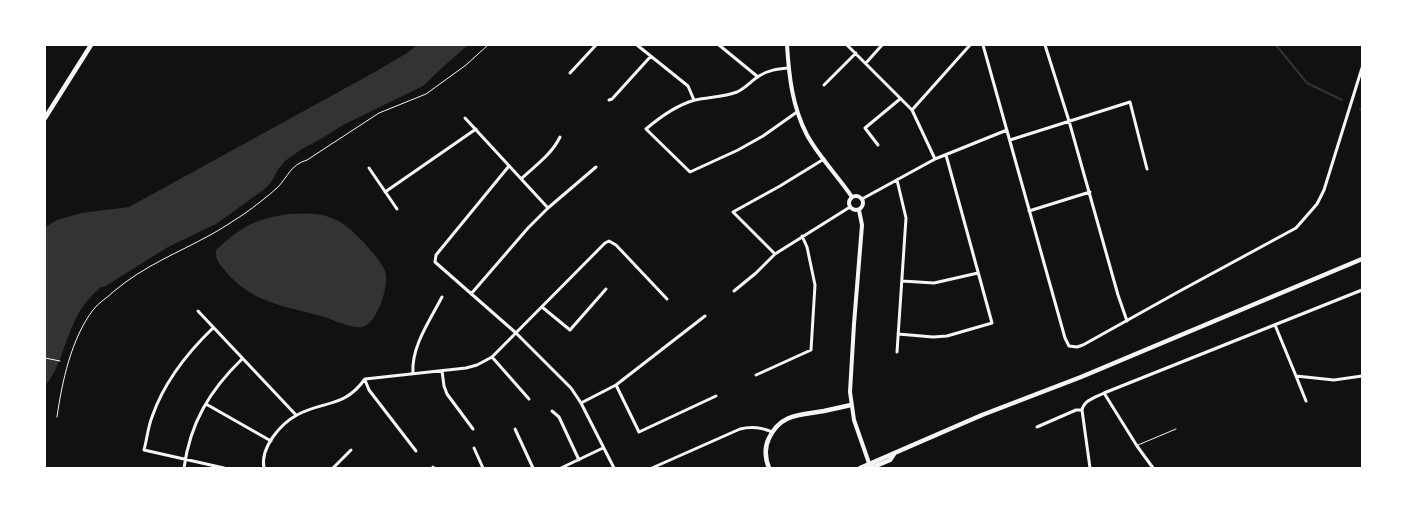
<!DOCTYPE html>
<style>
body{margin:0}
#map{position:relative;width:1407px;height:513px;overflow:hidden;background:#111;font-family:"Nunito Sans",sans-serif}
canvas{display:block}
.frame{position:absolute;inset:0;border:46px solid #fff;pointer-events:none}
</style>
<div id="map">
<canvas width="1407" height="513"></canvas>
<div class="frame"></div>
</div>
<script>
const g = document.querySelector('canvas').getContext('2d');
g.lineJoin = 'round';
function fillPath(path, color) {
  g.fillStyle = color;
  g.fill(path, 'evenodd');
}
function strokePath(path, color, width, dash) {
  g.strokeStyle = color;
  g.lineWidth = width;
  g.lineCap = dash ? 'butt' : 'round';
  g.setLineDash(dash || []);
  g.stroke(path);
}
fillPath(new Path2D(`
 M417 45H468L444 66 423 86 343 125 319 140 302 149 285 161 277 171 272 181 266 188 216 224 168 247 104 287H101C88 298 79 310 73 325 63 346 60 368 45 386V227L57 220 81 213 129 207 373 73 407 53Z
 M288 214C301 214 316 212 329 217 335 219 341 222 346 226 356 234 385 262 386 275 387 283 384 294 382 301 379 309 373 322 365 326 355 331 332 319 321 316 285 306 253 303 227 273 220 264 215 261 216 250 243 226 252 220 288 214Z`), '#333');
strokePath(new Path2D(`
 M1276 45 1307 83 1342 100
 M1360 109 1362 110`), '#333', 2);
strokePath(new Path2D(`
 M45 358 60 361
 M57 417C62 382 71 339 93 310 98 303 107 298 113 292 145 265 176 254 212 234 223 228 233 221 244 214 255 206 267 197 277 188 288 177 290 165 307 160L379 113 426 94 466 65 488 45`), '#f5f5f5', 1);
strokePath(new Path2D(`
 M1138 445 1176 429`), '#f5f5f5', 1);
strokePath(new Path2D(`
 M637 45 688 86 694 100
 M719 45 758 77
 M847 45 912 110 935 159
 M983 45 1065 338 1069 346 1077 347 1083 345 1178 292 1296 228 1317 204 1324 190 1362 68
 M1045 45 1069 121 1118 295 1127 321
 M866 63 882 45
 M788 68C778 69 768 70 759 76 751 81 746 88 737 92 724 97 709 97 695 100 677 105 660 117 646 129L690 172 738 150 763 136 797 112
 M570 73 596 45
 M824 85 856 53
 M609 100 612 99 651 56
 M912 110 970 45
 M465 118 548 208
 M1010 140 1130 102 1147 169
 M878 145 865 128 900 99
 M509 166 436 255 435 262 516 333 571 388 581 403 614 468
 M369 168 397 209
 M522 178C535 166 552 154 560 137
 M897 180 906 218 897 352
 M385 192 476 129
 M862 199 935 159 1007 130
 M1029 211 1090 192
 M775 254 733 212 780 186 824 159
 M902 281 934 283 978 273
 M734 291 756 273 775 254 850 207
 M471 294 528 228 548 208 596 167
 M542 307 570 330 606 289
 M198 311 296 415
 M1275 325 1296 376 1334 380 1362 376
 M213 328C187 353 164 382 152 417 148 427 147 439 144 450L224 468
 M898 334 933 337 947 336 992 323 946 155
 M492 357 529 399
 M442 371 444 386 447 394 473 429
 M413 373C411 347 430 320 442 297
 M756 375 811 350 815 285 807 247 802 236
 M1296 376 1306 401
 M365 379 466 368 477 365 492 357 605 243 609 241 616 245 667 299
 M365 380 369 390 416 451
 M616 385 639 432 716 396
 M1104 393 1137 446 1153 468
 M581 403 616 385 705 316
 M206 404 271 441
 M552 411 559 417 579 460
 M1037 427 1076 410H1082
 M515 429 533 468
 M474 448 483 468
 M433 467 434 468
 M184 468C190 423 210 390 242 359
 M264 468C260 448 280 424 297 415 324 400 343 409 365 379
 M333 468 351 450
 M561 468 603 448
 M652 468 740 429C752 426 761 427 772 432
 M1090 468 1082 410C1084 400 1096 397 1104 393L1362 290`), '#f5f5f5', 3);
strokePath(new Path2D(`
 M787 45C789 76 792 106 807 135 819 157 838 176 852 197
 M849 203a7 7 0 1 1 14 0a7 7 0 1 1-14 0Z
 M859 210 862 225 854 324 850 392 854 420 870 466`), '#f5f5f5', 4);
strokePath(new Path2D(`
 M45 118 91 45
 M769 468C765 458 764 448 769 438 781 413 801 415 824 411 833 409 842 407 851 405
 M860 468 982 415 1081 377 1362 259
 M871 468 890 460 894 454`), '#f5f5f5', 4.5);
</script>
